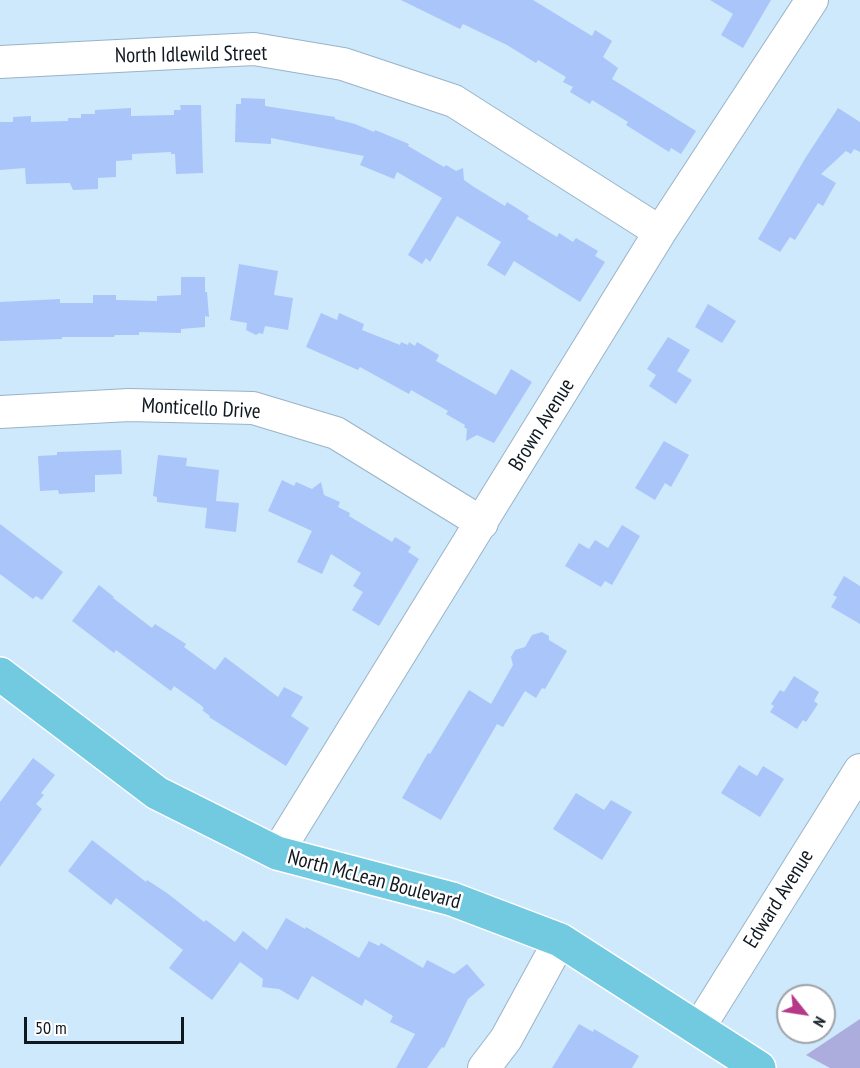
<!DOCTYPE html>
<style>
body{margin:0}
#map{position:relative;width:860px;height:1068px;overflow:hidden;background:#cee8fc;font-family:"PT Sans Narrow",sans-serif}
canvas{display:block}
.north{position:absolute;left:776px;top:984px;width:60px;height:60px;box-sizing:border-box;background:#fff;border:2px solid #9fa3a5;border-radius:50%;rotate:120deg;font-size:16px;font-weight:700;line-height:24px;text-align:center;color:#0f181f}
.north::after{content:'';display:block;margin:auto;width:21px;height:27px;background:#b63988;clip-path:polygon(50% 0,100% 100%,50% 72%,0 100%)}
.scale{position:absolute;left:24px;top:1017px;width:160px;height:27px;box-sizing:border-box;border:3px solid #0f181f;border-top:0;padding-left:8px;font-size:18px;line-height:21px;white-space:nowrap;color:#0f181f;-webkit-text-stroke:4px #fff;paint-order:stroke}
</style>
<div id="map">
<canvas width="860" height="1068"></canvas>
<div class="north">N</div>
<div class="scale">50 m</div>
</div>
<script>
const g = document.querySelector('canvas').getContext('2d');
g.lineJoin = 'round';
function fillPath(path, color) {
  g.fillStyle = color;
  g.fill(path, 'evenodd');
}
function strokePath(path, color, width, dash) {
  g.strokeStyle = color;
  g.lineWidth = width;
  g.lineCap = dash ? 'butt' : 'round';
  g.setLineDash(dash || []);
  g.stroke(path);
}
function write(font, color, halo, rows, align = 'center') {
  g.font = font + ' "PT Sans Narrow",sans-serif';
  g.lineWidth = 5;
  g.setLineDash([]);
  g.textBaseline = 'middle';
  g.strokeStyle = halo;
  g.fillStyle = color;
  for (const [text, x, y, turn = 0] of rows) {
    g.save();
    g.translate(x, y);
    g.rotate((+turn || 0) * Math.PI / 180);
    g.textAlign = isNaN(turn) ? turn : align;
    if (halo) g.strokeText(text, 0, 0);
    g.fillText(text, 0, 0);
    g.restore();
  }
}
fillPath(new Path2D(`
 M860 1019V1068H830L806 1055Z`), '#acaddc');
fillPath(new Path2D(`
 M401 0H533L592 36 595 30 612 41 603 57 618 68 612 79 696 131 681 154 671 148 669 152 626 125 628 122 592 100 590 104 570 92 573 87 563 82 566 77 538 60 536 63 507 45 463 24 460 29Z
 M710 0H771L743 48 721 35 733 14Z
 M241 98 265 99V106L335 117V119L355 124 374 132 375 130 409 144 408 146 444 167 446 165 456 171 463 168 464 180 474 187 505 206 507 202 529 216 527 219 557 237 559 233 573 242 576 238 598 251 595 256 605 262 580 302 514 261 505 276 487 265 501 242 457 216 430 262 426 258 422 264 408 255 442 198 397 172 394 179 360 165 364 156 271 138V144L235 142 236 104H241Z
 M180 105H201L203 173 176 174 175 154H171V152L132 154V160L116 161V177L98 178V189L73 190 70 183 26 184 25 168 0 170V122H13V117L31 116V122L68 121V118H81V114H95V110L131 108V116L174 115V110H181Z
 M838 108 860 122V152L854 149 851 154 846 151 821 174 836 183 823 206 818 203 795 240 790 237 780 252 758 239 806 157Z
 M239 264 278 271 274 295 293 298 288 330 265 326 263 334 259 333 256 335 246 330 247 323 230 320Z
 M181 277H205V292H207L209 317 205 316V327L181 329V333L139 332V335H115L114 337H62V339L0 341V302L60 299V303H93V295H116V300L157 301V296L181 295Z
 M708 304 736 321 722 343 695 327Z
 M321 313 337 320 339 313 364 324 362 330 400 345 401 342 408 345 409 342 415 346 417 342 439 355 436 361 496 395 511 369 532 382 494 443 477 435 466 441 467 429 464 427 465 425 446 414 448 411 411 390 409 394 360 367 358 370 306 347Z
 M668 337 690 350 677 371 692 380 676 404 649 386 656 375 647 369Z
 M664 441 689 455 671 487 665 483 655 500 635 488Z
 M121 450 122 474 95 475V492L59 494 58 490 40 491 38 456 57 455V452Z
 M158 455 187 458 186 466 219 470 216 501 239 503 236 532 205 528 207 508 157 502V497L153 496Z
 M282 480 294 486 296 482 312 489 321 482 324 495 340 502 338 507 350 513 349 516 392 542 395 537 411 547 408 552 419 559 379 626 352 610 363 592 353 586 361 573 331 554 322 574 297 562 312 531 268 511Z
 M0 524 63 572 42 600 36 596 33 599 0 574Z
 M622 525 640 536 612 585 605 581 601 587 565 566 579 543 589 549 595 540 608 548Z
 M844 576 860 586V624L831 607 837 597 833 595Z
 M99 585 114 597 113 598 152 628 155 624 186 644 184 647 215 670 225 657 278 697 284 687 303 697 291 716 309 728 286 766 209 717 210 716 202 710 204 709 202 706 174 686 171 691 116 650 114 653 72 621Z
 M542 632 549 636V640L567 651 545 689 542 688 536 698 525 691 503 727 497 724 441 820 402 798 428 753 430 754 469 690 491 704 513 665 511 657 515 650 525 647 532 635Z
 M794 676 819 692 814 701 818 704 806 722 803 720 797 729 770 712 774 706 771 704 780 690 784 692Z
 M33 758 55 775 41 793 44 795 36 804 42 809 0 867V802Z
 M739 765 757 776 763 766 784 779 760 817 721 793Z
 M576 793 604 810 611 800 632 812 602 860 553 829Z
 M92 840 146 882 147 880 167 893 204 922 206 920 235 942 243 931 267 950 286 918 305 929 306 927 359 958 369 941 379 946 381 943 423 968 427 960 454 974 467 964 485 985 468 999 444 1048 442 1047 427 1068H396L415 1034 390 1022 393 1016 365 999 362 1006 312 976 298 1000 279 989 262 987 263 979 240 962 212 1000 169 968 183 950 116 898 111 905 68 871Z
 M579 1024 593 1032 594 1029 639 1056 632 1068H552Z`), '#aac5f9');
const minor = new Path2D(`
 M0 62 254 49 343 64 454 101 660 232
 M0 412 129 405 253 408 336 433 482 523
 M277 853 660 232 812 0
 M698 1029 860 770
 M484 1068 506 1039 560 940`);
const major = new Path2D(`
 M0 674 157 793 277 853 452 899 560 940 759 1068`);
strokePath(minor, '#9ab3c7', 34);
strokePath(major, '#fff', 36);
strokePath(minor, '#fff', 32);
strokePath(major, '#71cadf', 33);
write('21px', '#0f181f', '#fff', [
 ["North Idlewild Street",191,55,-1],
 ["Monticello Drive",201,409,3],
 ["Brown Avenue",542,425,-58],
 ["North McLean Boulevard",374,880,15],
 ["Edward Avenue",779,899,-58]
]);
</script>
